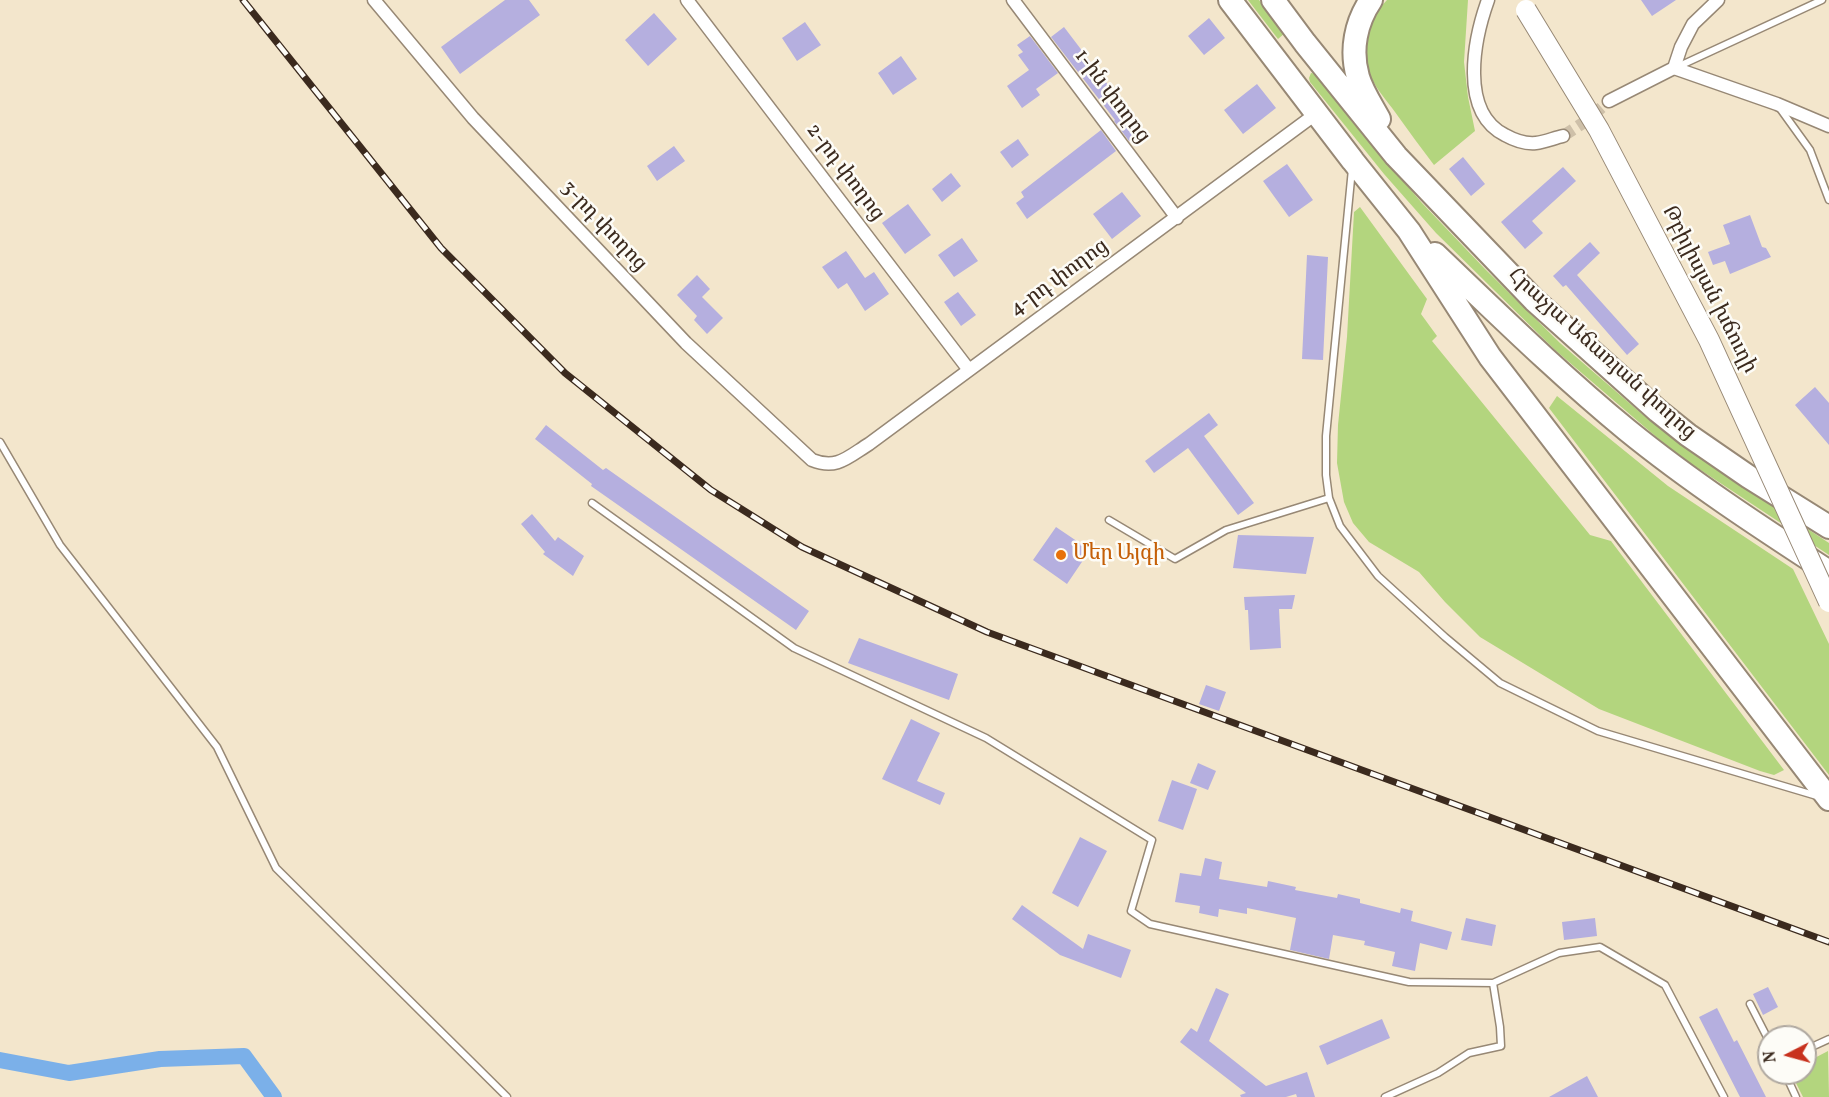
<!DOCTYPE html>
<meta charset="utf-8">
<style>
body{margin:0}
#map{position:relative;width:1829px;height:1097px;overflow:hidden;background:#f3e6cc;font-family:Vollkorn,serif}
canvas{display:block}
.north{position:absolute;left:1757px;top:1025px;width:60px;height:60px;box-sizing:border-box;background:#fdfcf7;border:2px solid #afa8a0;border-radius:50%;rotate:264deg;font-size:16px;font-weight:700;line-height:24px;text-align:center;color:#3b2a1e}
.north::after{content:'';display:block;margin:auto;width:21px;height:27px;background:#c8321e;clip-path:polygon(50% 0,100% 100%,50% 72%,0 100%)}
</style>
<div id="map">
<canvas width="1829" height="1097"></canvas>
<div class="north">N</div>
</div>
<script>
const g = document.querySelector('canvas').getContext('2d');
g.lineJoin = 'round';
function fillPath(path, color) {
  g.fillStyle = color;
  g.fill(path, 'evenodd');
}
function strokePath(path, color, width, dash) {
  g.strokeStyle = color;
  g.lineWidth = width;
  g.lineCap = dash ? 'butt' : 'round';
  g.setLineDash(dash || []);
  g.stroke(path);
}
function write(font, color, halo, rows, align = 'center') {
  g.font = font + ' Vollkorn,"Noto Serif Armenian",serif';
  g.lineWidth = 5;
  g.setLineDash([]);
  g.textBaseline = 'middle';
  g.strokeStyle = halo;
  g.fillStyle = color;
  for (const [text, x, y, turn = 0] of rows) {
    g.save();
    g.translate(x, y);
    g.rotate((+turn || 0) * Math.PI / 180);
    g.textAlign = isNaN(turn) ? turn : align;
    if (halo) g.strokeText(text, 0, 0);
    g.fillText(text, 0, 0);
    g.restore();
  }
}
fillPath(new Path2D(`
 M1248 0H1259L1285 33 1278 39Z
 M1387 0H1468L1464 62 1468 97 1475 131 1434 165C1421 148 1408 130 1395 112 1387 101 1377 90 1371 77 1358 51 1367 20 1387 0Z
 M1311 73 1317 74 1353 123 1422 203 1485 269 1560 343 1642 414 1692 453 1829 543V555L1687 461 1661 441 1555 350 1436 233 1384 174 1310 82 1309 78Z
 M1360 207 1427 299 1421 314 1437 336 1432 341 1590 535 1611 541 1784 770 1774 775 1760 771 1599 709 1480 637 1445 602 1419 572 1369 542 1353 523 1344 502 1337 463 1338 425 1347 337 1354 212Z
 M1557 396 1668 486 1793 569 1829 644V775L1549 408Z
 M1828 1051 1829 1097H1803L1791 1073H1805V1063Z`), '#b3d57e');
strokePath(new Path2D(`
 M0 1060 69 1073 160 1059 244 1056 274 1097`), '#7bb0e9', 16);
fillPath(new Path2D(`
 M505 0H529L540 15 460 74 441 47Z
 M1641 0H1676L1652 16Z
 M654 13 677 39 648 66 625 40Z
 M1209 18 1225 38 1204 55 1188 36Z
 M805 22 821 45 797 61 782 38Z
 M1064 27 1144 132 1132 142 1129 141 1114 121 1115 120 1051 37Z
 M1030 36 1058 73 1036 89 1040 95 1022 108 1007 86 1029 70 1018 55 1023 52 1017 45Z
 M901 56 917 79 893 95 878 73Z
 M1257 84 1276 108 1243 134 1224 110Z
 M1101 130 1116 151 1027 219 1016 203 1024 197 1021 192Z
 M1018 139 1029 155 1012 168 1000 152Z
 M674 146 685 161 657 181 647 166Z
 M1463 157 1485 184 1471 196 1449 169Z
 M1287 164 1313 200 1289 217 1263 181Z
 M1563 167 1576 181 1532 221 1543 233 1525 249 1501 222Z
 M951 173 961 186 942 202 932 189Z
 M1122 192 1141 216 1112 239 1093 214Z
 M908 204 931 235 905 254 882 223Z
 M1750 215 1762 247 1766 248 1771 257 1730 274 1725 261 1713 265 1708 252 1730 244 1723 225Z
 M962 238 978 261 954 277 938 255Z
 M1590 242 1600 253 1577 275 1639 344 1627 355 1566 285 1563 287 1553 276Z
 M846 251 865 278 874 272 889 294 865 311 847 283 838 289 822 267Z
 M1307 255 1328 257 1323 360 1302 359Z
 M697 275 710 289 702 297 723 318 707 334 694 320 697 316 677 295Z
 M958 292 976 315 961 326 944 302Z
 M1815 387 1829 403V445L1795 405Z
 M1209 413 1218 425 1204 436 1254 503 1238 515 1188 448 1154 473 1145 461Z
 M546 425 603 470 606 468 809 611 796 630 591 486 592 484 535 439Z
 M532 514 555 541 558 537 584 556 573 576 543 554 545 552 521 524Z
 M1056 527 1090 550 1067 584 1033 560Z
 M1238 535 1314 537 1306 574 1233 568Z
 M1295 595 1292 609H1279L1281 648 1250 650 1248 610H1245L1244 597Z
 M859 638 958 674 949 700 848 663Z
 M1206 685 1226 692 1219 711 1199 704Z
 M911 719 940 733 917 781 945 793 940 805 882 779Z
 M1198 763 1216 771 1208 790 1190 783Z
 M1172 780 1197 789 1183 830 1158 821Z
 M1080 837 1107 851 1078 907 1052 893Z
 M1205 858 1222 862 1219 879 1267 887 1268 881 1296 887 1295 890 1337 898 1338 894 1360 899V903L1400 913 1401 908 1413 911 1411 921 1452 932 1447 950 1420 943 1415 971 1392 966 1395 952 1364 945 1365 941 1333 935 1329 959 1290 950 1296 918 1247 908V914L1219 909 1218 917 1199 913 1200 906 1175 902 1180 873 1201 876Z
 M1022 905 1083 949 1088 934 1131 950 1121 978 1060 955 1012 919Z
 M1466 918 1496 925 1492 946 1461 940Z
 M1595 918 1597 936 1564 940 1562 922Z
 M1768 987 1778 1007 1763 1015 1753 994Z
 M1216 988 1229 994 1209 1041 1266 1086 1307 1072 1315 1097H1297L1296 1094 1286 1097H1241L1240 1095 1246 1093 1180 1042 1191 1028 1197 1032Z
 M1717 1008 1734 1042 1737 1040 1766 1097H1740L1699 1017Z
 M1382 1019 1390 1038 1327 1065 1319 1046Z
 M1587 1076 1598 1097H1549Z`), '#b5afdf');
strokePath(new Path2D(`
 M1563 136 1586 121 1609 101`), '#cec0a9', 12, [12, 6]);
const lane = new Path2D(`
 M1675 68 1822 0
 M1779 107 1810 150 1829 200
 M1352 169 1326 436V475L1329 498 1340 526 1378 576 1445 637 1500 683 1598 731 1817 796
 M0 442 60 545 217 747 276 868 507 1097
 M592 503 794 648 986 738 1152 840 1131 911 1150 924 1409 982 1493 983 1559 953 1600 947 1665 985 1724 1097
 M1109 520 1175 559 1226 530 1329 498
 M1750 1004 1769 1041
 M1805 1050 1829 1039
 M1785 1073 1796 1097
 M1385 1097 1438 1073 1469 1053 1501 1046 1500 1027 1493 983`);
const street = new Path2D(`
 M374 0 473 118 686 343 812 460C837 470 848 457 869 444L1317 113
 M687 0 969 370
 M1013 0 1177 218
 M1488 0C1474 39 1459 112 1505 135 1514 140 1526 144 1536 143 1545 142 1554 138 1563 136
 M1674 68 1681 47 1693 24 1718 0
 M1609 101 1674 68 1777 104 1829 126`);
const highway = new Path2D(`
 M1230 0 1353 161 1409 231 1490 357 1829 799
 M1273 0 1305 43 1396 156 1534 300 1658 411 1688 435 1749 477 1829 527
 M1371 0C1356 22 1350 50 1358 77 1362 91 1372 106 1379 119
 M1435 254C1498 314 1560 375 1627 430 1691 482 1760 527 1829 572`);
strokePath(lane, '#978875', 9);
strokePath(street, '#978875', 15);
strokePath(highway, '#978875', 26);
strokePath(lane, '#fff', 6);
strokePath(street, '#fff', 12);
strokePath(highway, '#fff', 22);
const rail = new Path2D(`
 M243 0 441 248 565 373 711 490 802 547 987 632 1829 942`);
strokePath(rail, '#3b2a1e', 7);
strokePath(rail, '#fdfcf7', 4.5, [14]);
const primaryBridge = new Path2D(`
 M1526 10 1599 130 1709 340 1829 602`);
strokePath(primaryBridge, '#978875', 22, []);
strokePath(primaryBridge, '#fff', 20);
for (const [x, y, r, color] of [
 [1061,555,6,"#e8710a"]
]) {
  const dot = new Path2D();
  dot.arc(x, y, r, 0, 2 * Math.PI);
  g.fillStyle = color;
  g.fill(dot);
  strokePath(dot, '#fdfcf7', 2);
}
write('21px', '#3b2a1e', '#fdfcf7', [
 ["1-ին փողոց",1111,97,53],
 ["2-րդ փողոց",844,173,53],
 ["3-րդ փողոց",603,227,47],
 ["4-րդ փողոց",1060,279,-36],
 ["Թբիլիսյան խճուղի",1708,290,63],
 ["Հրաչյա Աճառյան փողոց",1601,355,42]
]);
write('21px', '#c56008', '#fdfcf7', [
 ["Մեր Այգի",1073,555]
], 'left');
</script>
